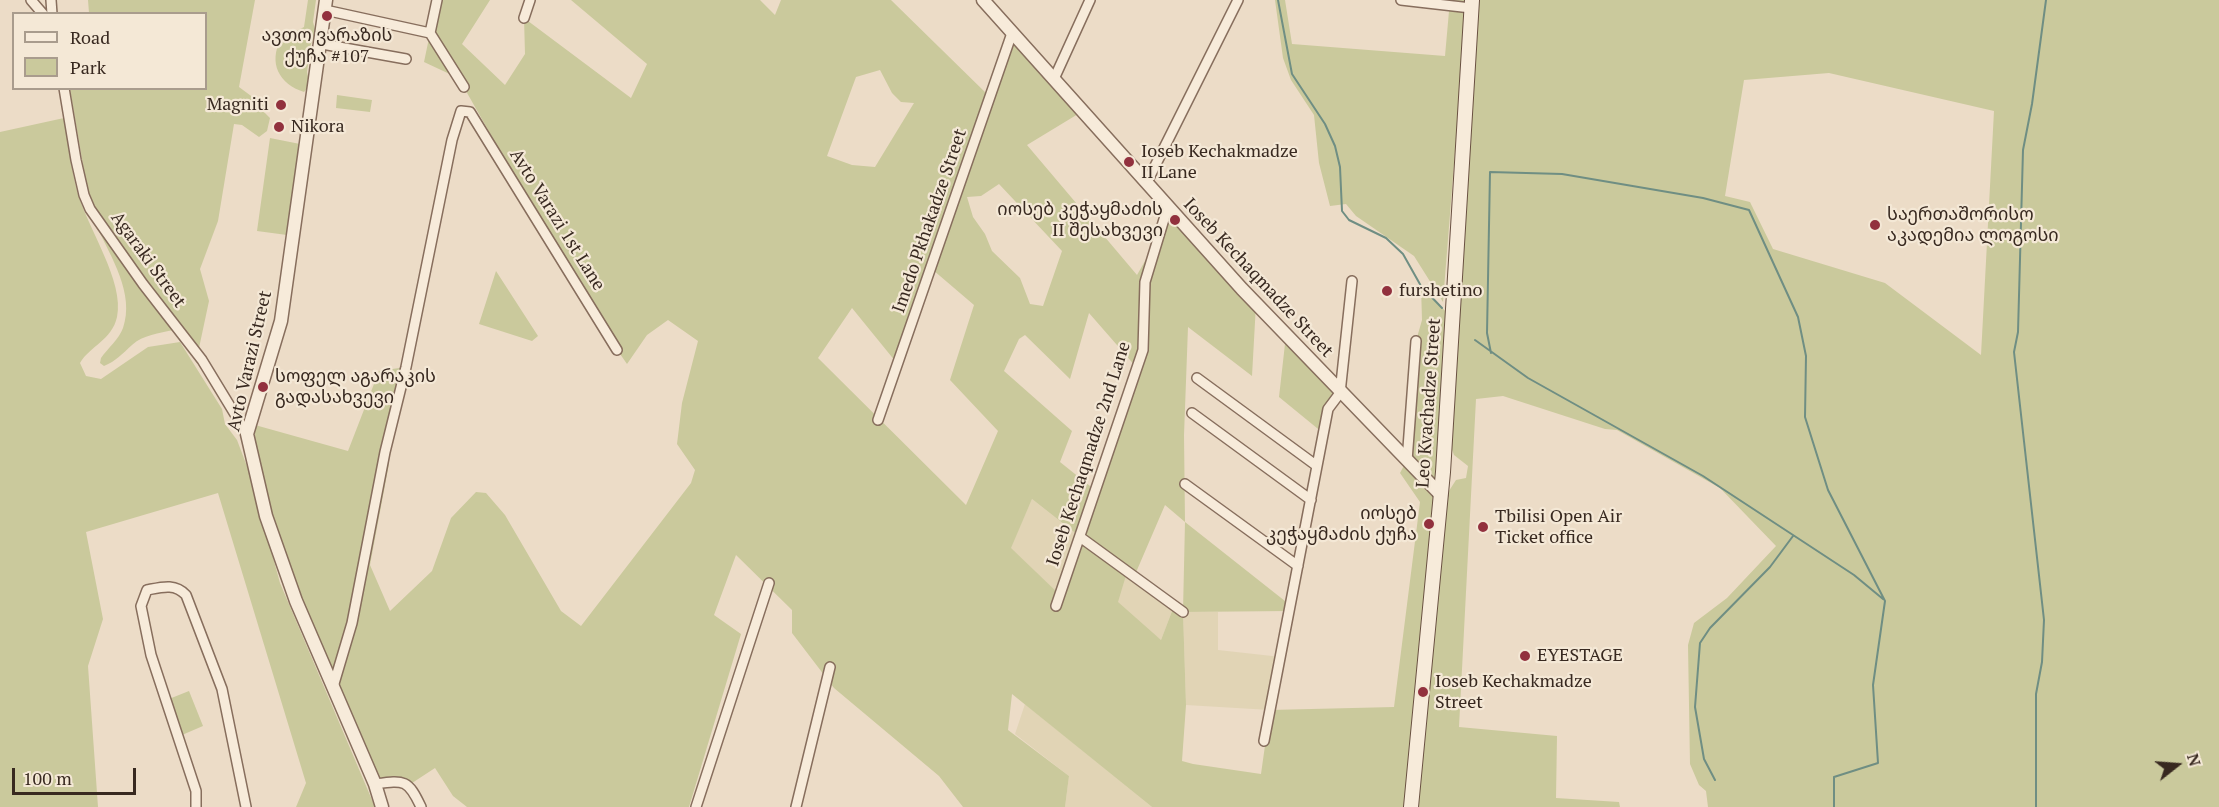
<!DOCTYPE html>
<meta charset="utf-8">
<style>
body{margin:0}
#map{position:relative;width:2219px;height:807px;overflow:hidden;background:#ecdcc7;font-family:"PT Serif",serif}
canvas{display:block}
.legend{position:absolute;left:12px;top:12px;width:195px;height:78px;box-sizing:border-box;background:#f4e8d6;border:2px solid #a99c8d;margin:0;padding:8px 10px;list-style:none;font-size:18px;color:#382920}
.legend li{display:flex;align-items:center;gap:12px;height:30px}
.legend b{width:30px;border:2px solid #a99c8d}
.north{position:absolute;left:2147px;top:735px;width:60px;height:60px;-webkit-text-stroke:4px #f4e8d6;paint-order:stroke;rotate:73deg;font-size:16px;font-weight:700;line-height:24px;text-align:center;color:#382920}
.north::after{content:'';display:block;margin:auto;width:21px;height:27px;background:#382920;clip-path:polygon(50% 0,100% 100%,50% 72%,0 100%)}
.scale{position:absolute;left:12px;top:768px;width:124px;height:27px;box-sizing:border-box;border:3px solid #382920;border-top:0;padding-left:8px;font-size:18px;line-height:21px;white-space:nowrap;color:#382920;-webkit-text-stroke:4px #f4e8d6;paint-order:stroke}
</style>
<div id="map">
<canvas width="2219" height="807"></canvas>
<ul class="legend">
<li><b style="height:8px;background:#f7ebda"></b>Road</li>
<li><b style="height:16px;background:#cac99c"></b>Park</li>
</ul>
<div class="north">N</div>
<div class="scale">100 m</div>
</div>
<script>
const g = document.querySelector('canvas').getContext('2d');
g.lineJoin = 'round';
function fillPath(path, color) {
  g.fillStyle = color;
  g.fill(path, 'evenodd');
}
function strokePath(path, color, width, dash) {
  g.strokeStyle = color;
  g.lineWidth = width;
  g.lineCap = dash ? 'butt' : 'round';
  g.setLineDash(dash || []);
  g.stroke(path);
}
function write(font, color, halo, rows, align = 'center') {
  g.font = font + ' "PT Serif","Noto Sans Georgian",serif';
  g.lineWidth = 4.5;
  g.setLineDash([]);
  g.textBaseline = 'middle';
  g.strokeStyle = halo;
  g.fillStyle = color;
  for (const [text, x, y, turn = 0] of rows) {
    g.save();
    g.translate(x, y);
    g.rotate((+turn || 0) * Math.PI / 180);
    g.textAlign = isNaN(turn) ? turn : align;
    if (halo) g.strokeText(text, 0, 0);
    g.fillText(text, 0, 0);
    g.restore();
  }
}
fillPath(new Path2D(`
 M1032 499 1080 537 1060 596 1010 548Z
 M1127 572 1174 606 1161 640 1113 607Z
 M1183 612H1218V650L1281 657 1270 710 1186 705Z
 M1025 704 1152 807H1065L1069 776 1015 734Z`), '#e1d4b5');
fillPath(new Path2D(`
 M88 0H255L239 87 266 107 263 111 270 118 267 131 259 137 242 125 234 124 218 221 200 269 209 301 199 348 164 305 96 212 88 194 70 89 206 88V14L89 13Z
 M308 0H316L313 22 316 33 311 44 307 72 310 85 304 92C279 84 268 63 281 39L304 27Z
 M437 0H490L462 44 505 85 525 54 524 18 631 98 647 64 571 0H760L775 15 781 0H891L988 95 1012 33 1083 111 1027 145 1137 275 1173 212 1256 304 1252 376 1188 327 1184 435 1185 522 1290 605 1289 611 1183 612 1186 705 1182 761 1193 764 1261 774 1270 710 1394 707 1420 502 1400 473 1407 460 1416 341 1422 320 1421 286 1453 319 1411 807H1152L1012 694 1008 730 1069 776 1065 807H963L939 776 834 688 792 633V610L736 555 714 615 741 634 689 807H467L453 796 435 768 409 785 375 784 335 695 255 477V425L348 451 379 371 406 367 385 452 389 464 370 565 390 611 432 571 451 518 476 492 486 493 505 515 561 611 581 626 691 483 695 470 677 444 682 403 698 341 668 320 647 335 627 364 593 315 462 84 456 77 424 62ZM880 70 892 93 901 102 914 103 875 167 852 165 827 156 856 77ZM999 184 1062 251 1043 306 1030 304 1020 278 992 251 985 234 973 217 967 197 981 196ZM933 270 974 305 950 380 998 431 966 505 818 358 852 308 900 367ZM1089 313 1137 368 1095 490 1060 462 1072 431 1004 371 1019 339 1025 335 1070 379ZM1032 499 1079 536 1060 595 1011 548ZM1165 505 1185 522 1183 611 1174 606 1161 640 1118 602 1127 572 1134 577Z
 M1275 0H1285L1292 44 1445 56 1450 0H1467L1443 302 1414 256 1356 216 1346 204 1330 206 1319 163 1314 115 1291 80 1283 58Z
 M1479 0H2219V807H1708L1706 791 1699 785 1690 764 1688 645 1694 623 1727 598 1776 546 1720 488 1617 430 1605 429 1503 396 1476 399 1459 727 1557 736 1556 798 1619 802 1620 807H1417L1447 494 1456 480 1466 478 1468 466 1454 455 1451 447ZM1829 73 1994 111 1981 355 1885 283 1773 249 1750 202 1725 196 1744 80Z
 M337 95 372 100 370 112 336 108Z
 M64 118C68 142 71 167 77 191 87 227 125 282 117 317 112 340 90 346 80 363L86 376 101 379 148 347 180 342 222 409 225 424 237 440 251 477 280 583 375 807H296L306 783 218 493 86 532 103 619 88 666 98 807H0V132Z
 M270 138 300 144 287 235 257 231Z
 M97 227 174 330C159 333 143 335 132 345 122 354 116 361 104 366L100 363 101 358C108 348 119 339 123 328 135 294 111 257 97 227Z
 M496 271 538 336 532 341 479 324Z
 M1286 335 1340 393 1328 409 1323 433 1279 397Z
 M189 691 203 726 182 735 169 699Z`), '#cac99c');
strokePath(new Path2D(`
 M1278 0 1292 74 1325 124 1335 146 1340 167 1342 211 1349 220 1386 238 1403 254 1421 286 1442 308
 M1475 340 1528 378 1703 476 1854 575 1883 599
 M1491 353 1487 333 1490 172 1562 174 1703 198 1749 210 1798 317 1806 356 1805 417 1828 490 1885 601 1873 685 1878 763 1834 777V807
 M1715 780 1704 759 1695 707 1700 643 1710 628 1770 567 1793 536
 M2036 807V694L2042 662 2044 620 2014 352 2018 332 2023 150 2032 104 2046 0`), '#6f8e83', 2);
const minor = new Path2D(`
 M31 0 43 14
 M51 0 52 14
 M1401 0 1471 8
 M325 10 430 33 464 87
 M524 18 530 0
 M430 33 437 0
 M322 44 406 59
 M1054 79 1090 0
 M64 88 76 160 84 195 90 209 143 284 202 360 247 434
 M1147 182 1238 0
 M1197 378 1317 466
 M1192 413 1311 500
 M878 420 1012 33
 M1407 461 1416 341
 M1185 484 1298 566
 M1080 537 1183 612
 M1056 606 1143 350 1145 282 1168 206
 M333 687 352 623 385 452 406 367 452 140 461 111 470 112 617 350
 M1264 741 1328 409 1340 393 1352 281
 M375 784C404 780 408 779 421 807
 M196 807V791L151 655 141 606 147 590C162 587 175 583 186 595L222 689 246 807
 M696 807 769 583
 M796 807 830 667`);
const tertiary = new Path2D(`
 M326 0 281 321 247 434 266 516 296 601 375 784 382 807
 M983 0 1242 289 1441 495`);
const secondary = new Path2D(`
 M1411 807 1443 472 1472 0`);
strokePath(minor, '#876e5d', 12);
strokePath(tertiary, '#876e5d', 15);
strokePath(secondary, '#695041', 16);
strokePath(minor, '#f7ebda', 9);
strokePath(tertiary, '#f7ebda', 12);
strokePath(secondary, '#f7ebda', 14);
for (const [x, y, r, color] of [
 [327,16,6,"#92313e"],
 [281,105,6,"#92313e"],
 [279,127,6,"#92313e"],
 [1129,162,6,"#92313e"],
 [1175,220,6,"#92313e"],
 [1875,225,6,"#92313e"],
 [1387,291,6,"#92313e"],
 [263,387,6,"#92313e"],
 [1429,524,6,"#92313e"],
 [1483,527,6,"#92313e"],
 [1525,656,6,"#92313e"],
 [1423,692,6,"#92313e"]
]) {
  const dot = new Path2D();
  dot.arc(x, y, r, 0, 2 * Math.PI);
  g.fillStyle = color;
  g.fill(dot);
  strokePath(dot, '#f4e8d6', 2);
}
write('18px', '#382920', '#f4e8d6', [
 ["ავთო ვარაზის",327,36,"center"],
 ["ქუჩა #107",327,57,"center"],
 ["Magniti",269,105,"right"],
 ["Nikora",291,127],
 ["Ioseb Kechakmadze",1141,152],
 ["II Lane",1141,173],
 ["იოსებ კეჭაყმაძის",1163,210,"right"],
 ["II შესახვევი",1163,231,"right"],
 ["საერთაშორისო",1887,215],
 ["აკადემია ლოგოსი",1887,236],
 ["furshetino",1399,291],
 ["სოფელ აგარაკის",275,377],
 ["გადასახვევი",275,398],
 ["იოსებ",1417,514,"right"],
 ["კეჭაყმაძის ქუჩა",1417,535,"right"],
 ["Tbilisi Open Air",1495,517],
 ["Ticket office",1495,538],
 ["EYESTAGE",1537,656],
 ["Ioseb Kechakmadze",1435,682],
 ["Street",1435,703]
], 'left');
write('18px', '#382920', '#f4e8d6', [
 ["Avto Varazi 1st Lane",557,220,58],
 ["Imedo Pkhakadze Street",930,221,-71],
 ["Agaraki Street",148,260,54],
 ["Ioseb Kechaqmadze Street",1258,278,47],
 ["Avto Varazi Street",250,361,-77],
 ["Leo Kvachadze Street",1429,403,-86],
 ["Ioseb Kechaqmadze 2nd Lane",1089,454,-72]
]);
</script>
